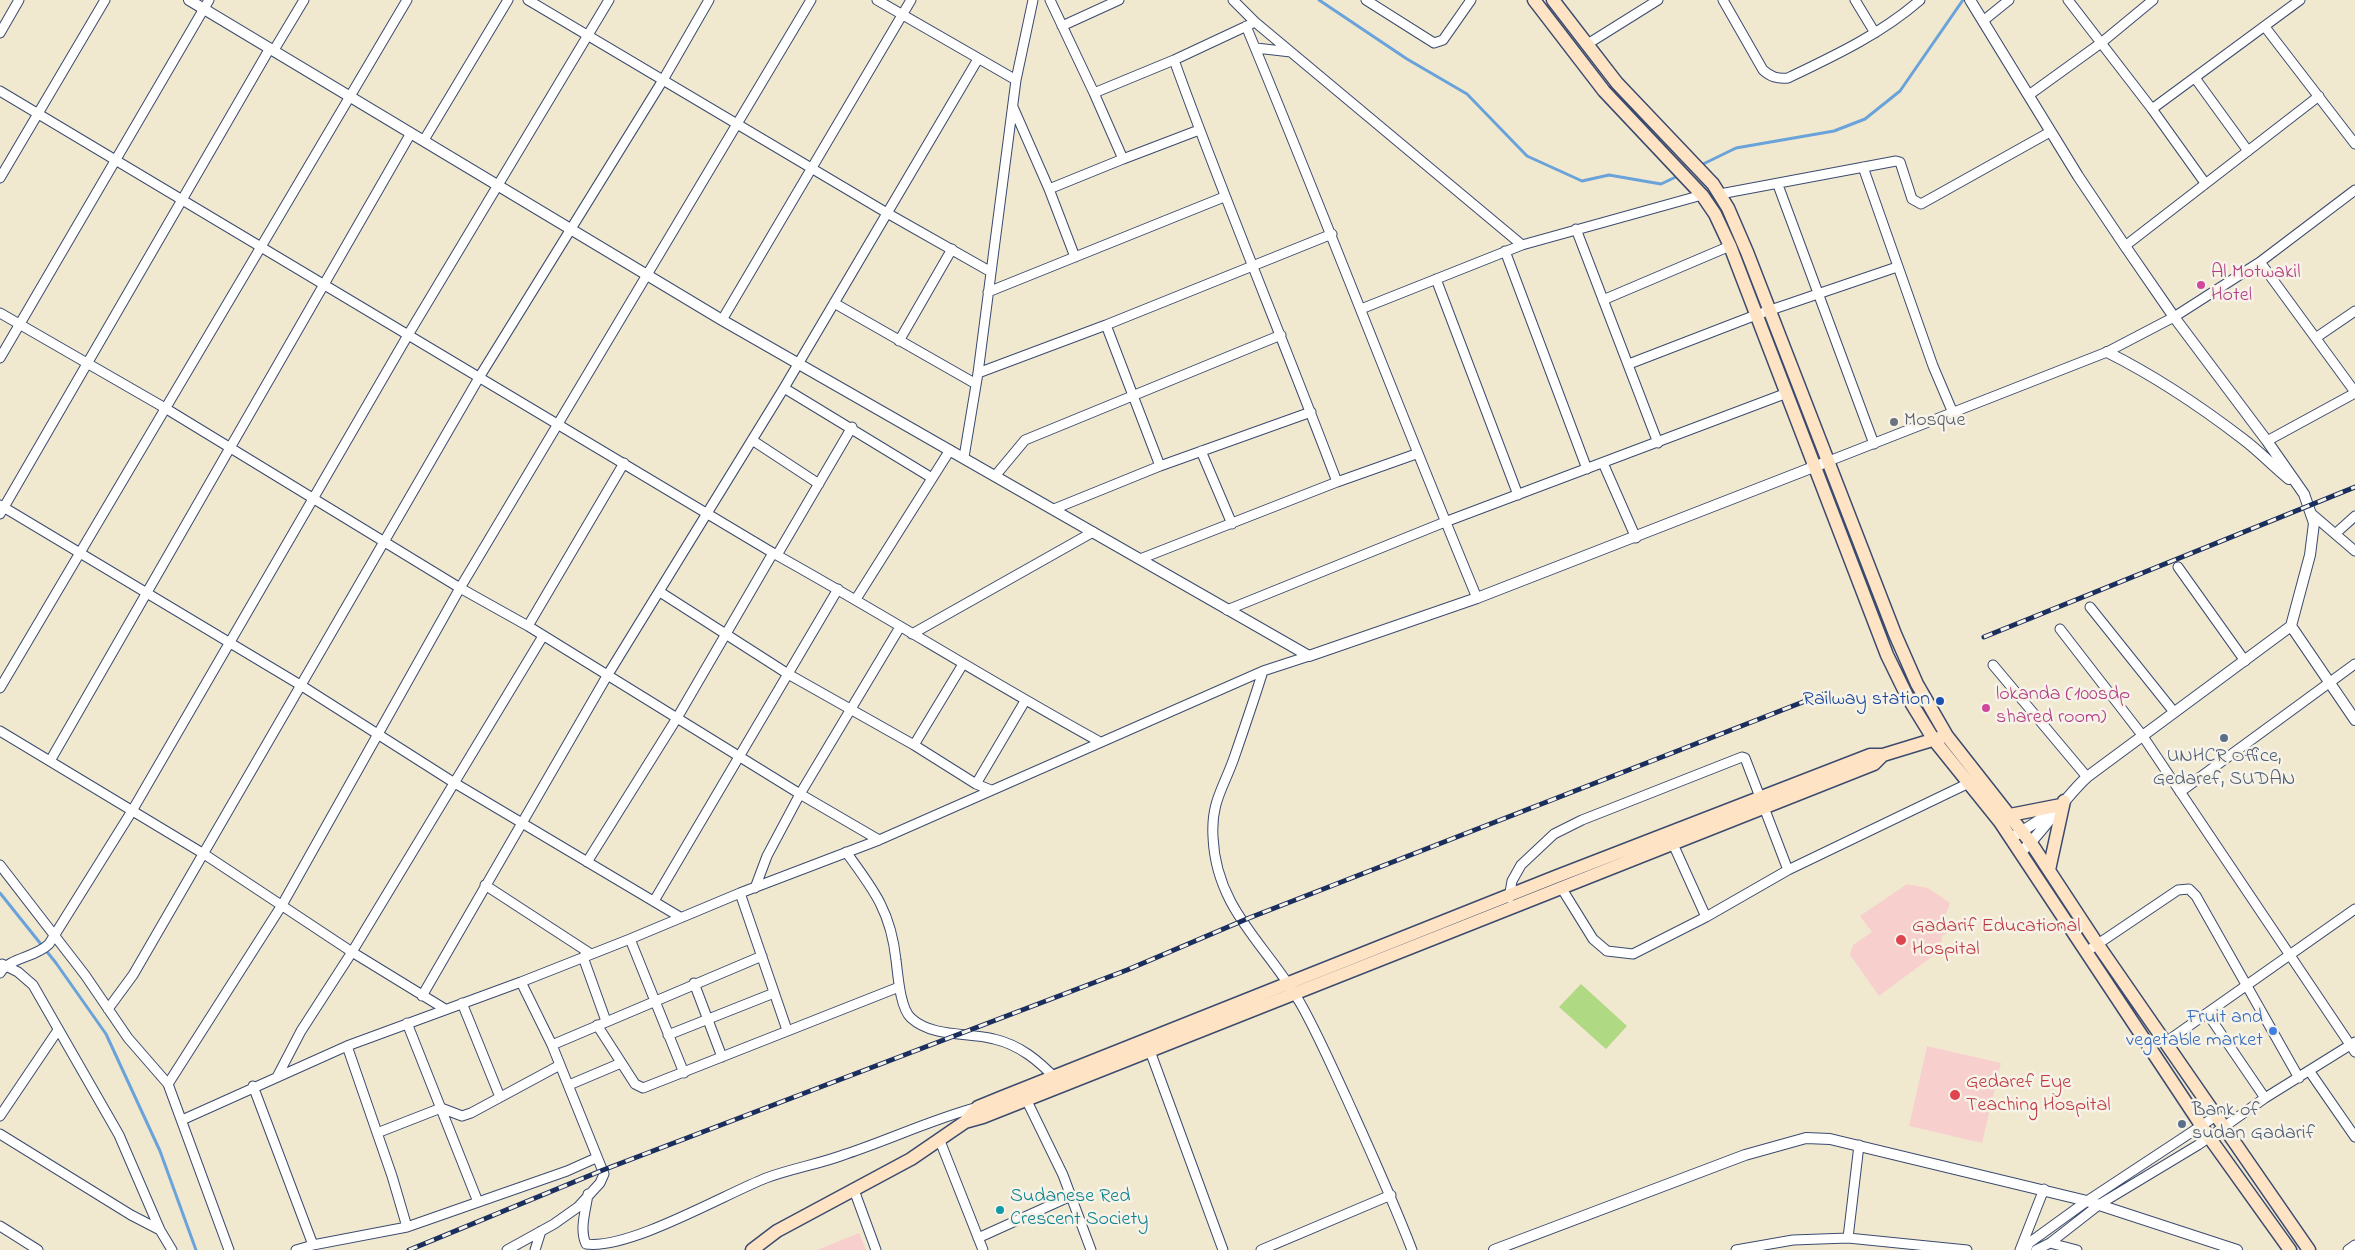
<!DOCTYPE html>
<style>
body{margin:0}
canvas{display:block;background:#f1e8d0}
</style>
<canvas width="2355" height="1250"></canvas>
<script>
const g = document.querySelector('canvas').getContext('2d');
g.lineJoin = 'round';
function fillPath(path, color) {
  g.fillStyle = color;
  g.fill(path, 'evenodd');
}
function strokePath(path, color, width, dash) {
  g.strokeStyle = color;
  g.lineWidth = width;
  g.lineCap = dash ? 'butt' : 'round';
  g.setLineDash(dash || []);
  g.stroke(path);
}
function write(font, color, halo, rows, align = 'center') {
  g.font = font + ' "Indie Flower",sans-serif';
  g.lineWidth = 5;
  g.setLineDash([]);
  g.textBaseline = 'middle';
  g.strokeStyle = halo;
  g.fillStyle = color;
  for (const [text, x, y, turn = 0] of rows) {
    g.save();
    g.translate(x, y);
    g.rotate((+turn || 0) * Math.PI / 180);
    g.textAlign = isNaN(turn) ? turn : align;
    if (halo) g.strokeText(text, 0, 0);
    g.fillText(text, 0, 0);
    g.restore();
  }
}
fillPath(new Path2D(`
 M1907 884 1928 888 1950 903 1946 914 1947 933 1942 936 1941 950 1879 996 1850 955 1853 945 1872 932 1860 916Z
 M1927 1046 2001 1063 1982 1143 1909 1126Z
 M859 1233 866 1250H817Z`), '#f7d0ce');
fillPath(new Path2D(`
 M1581 984 1627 1026 1606 1049 1559 1007Z`), '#b0d984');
strokePath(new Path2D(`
 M1319 0 1407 59 1467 94 1527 156 1582 181 1609 175 1661 184 1680 175
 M1699 166 1736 148 1834 131 1865 119 1900 91 1963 0
 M0 893 56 963 106 1034 160 1151 196 1250`), '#6aa3da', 3);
const minor = new Path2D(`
 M528 0 887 213 991 272
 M877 0 1016 80
 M1050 0 1094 93 1174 60 1251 24
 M1233 0 1255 22 1522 245 1702 195
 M1366 0 1434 43 1443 40 1471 0
 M1723 0 1763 70C1771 77 1777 79 1788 78 1834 56 1881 34 1920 0
 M1855 0 1875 33
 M2068 0 2152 109 2205 183
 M1983 21 2009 0
 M1062 26 1119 0
 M1246 26C1325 216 1398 408 1477 598
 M2265 27 2355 144
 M0 33 19 0
 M1586 45 1658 0
 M1256 48 1291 52
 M274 50 304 0
 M1174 60C1225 202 1284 341 1337 482
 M2195 78 2248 151
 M0 91 773 553C883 614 989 681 1100 742
 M1094 93 1123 159 1199 130
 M2029 95 2101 43 2153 0
 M1013 107 1049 189 1075 257
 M2152 109 2300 0
 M424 140 508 0
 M1863 167 1933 366 1953 413
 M0 178 105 0
 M1778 185 1874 444
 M1049 189 1123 159
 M1720 194 1896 161 1900 162 1912 199 1921 204 2050 132
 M1576 229 1658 443
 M2125 246 2319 96
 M1505 251 1587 469
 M2260 262 2355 392
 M1436 279 1518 495
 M988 292 1224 197
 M1603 300 1730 246
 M834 303 976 384
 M1361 309 1522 245
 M0 313 165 408 460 588 528 626 800 794 879 840
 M722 320 911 0
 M1106 325 1160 466
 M2317 337 2355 311
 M899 341 952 249
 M0 358 209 0
 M1629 364 1756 315 1897 267
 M978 373 1106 325 1332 234
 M784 388 932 478
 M752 440 819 484
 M2267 441 2355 393
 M1201 451 1232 524
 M964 457 978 373 1016 80 1033 0
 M1829 461 2107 352 2174 317 2260 262 2355 190
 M1603 463 1636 538
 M995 476 1025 440 1281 335
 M0 505 302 686 453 782 680 917
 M1054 509 1160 466 1311 412
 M0 514 270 48
 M2313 515 2355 551
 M2335 534 2355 516
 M777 555 852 427
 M1140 559 1337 482 1416 454
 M2178 567 2245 661
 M660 592 788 674 914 745 976 784 991 790
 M856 599 950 450
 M2090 607 2174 712
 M1227 610 1445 522 1787 393
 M528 626 624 463
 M2060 629 2142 735 2355 1052
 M912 634 1093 532
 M1993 665 2087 777
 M1263 671C1254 700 1244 729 1234 758 1223 789 1211 802 1213 837 1216 912 1271 948 1303 1008 1319 1037 1332 1067 1346 1097 1369 1148 1392 1198 1412 1250
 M0 688 407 0
 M0 731 204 854 352 952 445 1009
 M914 745 963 664
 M50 761 411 133
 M976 784 1025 701
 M2180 792 2355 664
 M1673 844 1706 917
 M846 852C874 890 891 912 896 960 898 975 900 1008 911 1018 933 1038 968 1032 994 1039 1020 1045 1039 1061 1057 1080
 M587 862 677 718 773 553
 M0 865 85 975 128 1038 168 1084 229 1250
 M485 885 591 954
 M755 888 767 856 800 794 900 627
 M1562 889 1593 939 1607 951 1633 954 1706 917 1788 870 1969 783
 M740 893 787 1030
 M1509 898 1512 881 1521 865 1554 834 1582 820 1742 757 1745 758 1788 870
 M654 901 838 589
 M630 939 684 1073
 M2086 952 2178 890 2189 889 2196 896 2299 1078
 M583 957 606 1021
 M2 964 18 972 33 985 119 1135 160 1230 172 1250
 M0 973C10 957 35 958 49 944L132 811 408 335 609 0
 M694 983 722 1057
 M422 996 607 676 784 388 978 59
 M462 1003 500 1097
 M108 1009 133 975 480 376 663 80 709 0
 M2207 1013 2265 1098
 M407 1023 478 1202
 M597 1025 635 1084 643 1088 899 987
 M668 1035 774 993
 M2166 1042 2355 909
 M552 1045 762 956
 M347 1046 392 1176 407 1227
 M1150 1051 1223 1250
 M2310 1072 2355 1137
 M277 1077 301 1031 352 952 543 636
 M168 1084 282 905 460 588 811 0
 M569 1085 621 1063
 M253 1086 313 1245
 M1025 1097 1063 1175 1091 1250
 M0 1116 58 1030
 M182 1120 347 1046 521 982 630 939 740 893 879 840 1263 671 1309 656
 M377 1133 441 1108 462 1116 471 1113 560 1065
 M0 1134 131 1215 160 1230
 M940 1141 983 1250
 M854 1190 876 1250
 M588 1194C586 1210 579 1229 586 1244 629 1250 725 1194 766 1178 793 1168 820 1164 846 1154 891 1139 933 1119 978 1107
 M0 1226 38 1250
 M978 1238 1071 1196
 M1848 1238 1859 1145
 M2050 1243 2077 1250
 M296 1250 313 1245 407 1227 567 1171 596 1158
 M507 1250 554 1224 578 1207 600 1183 604 1174 552 1045 521 982
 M535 1250 541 1231
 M1261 1250 1391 1195
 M1736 1250 1793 1240 1848 1238 1967 1250
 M2020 1250 2044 1189
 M2026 1250 2029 1243 2087 1201 2216 1116
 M2036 1250 2050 1243 2100 1204 2198 1145 2265 1098 2355 1042
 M2348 1250 2355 1245`);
const tertiary = new Path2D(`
 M189 0 722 320 1309 656 1477 598 1829 461
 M1970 0 2078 176 2125 246 2174 317 2267 441 2304 494 2314 523 2310 555 2291 626 2087 777C2062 800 2045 830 2021 852
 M2107 352C2155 376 2200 406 2243 439 2259 451 2273 466 2289 479
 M2291 626 2355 720
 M2016 835 2052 812
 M1494 1250 1745 1155 1806 1138 1830 1139 2087 1201 2237 1250`);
const secondary = new Path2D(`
 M1534 0 1604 91 1702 195 1715 214 1730 246 1887 655 1907 696 1934 740 2000 822 2209 1137 2290 1250
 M1553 0 1617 83 1713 184 1728 208 1747 252 1895 634 1917 684 1947 736 2031 843 2098 945 2309 1250
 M2010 815 2061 805
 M2049 870 2064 801
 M965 1122 983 1117 1874 764 1883 755
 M752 1250 777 1231 911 1159 965 1122 978 1107 1000 1098 1555 877 1870 755H1883L1942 737`);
strokePath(minor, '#3b4b6f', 11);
strokePath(tertiary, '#3b4b6f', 12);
strokePath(secondary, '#3b4b6f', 15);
strokePath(minor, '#fff', 9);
strokePath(tertiary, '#fff', 10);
strokePath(secondary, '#fee4c5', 12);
const rail = new Path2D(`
 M1984 637 2355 487
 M409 1250 603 1170 1127 970 1249 918 1826 693`);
strokePath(rail, '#1b2f5e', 5);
strokePath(rail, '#f7f3e8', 3, [9]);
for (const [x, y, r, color] of [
 [2201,285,5,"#d1479c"],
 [1894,422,5,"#6b7280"],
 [1940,701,5,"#1a4fb4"],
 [1986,708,5,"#d1479c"],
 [2224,738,5,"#5c6f8a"],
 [1901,940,6,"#e0444e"],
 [2273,1031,5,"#3f7fe0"],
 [1955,1095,6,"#e0444e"],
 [2182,1124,5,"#5c6f8a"],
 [1000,1210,5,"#0f9aa8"]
]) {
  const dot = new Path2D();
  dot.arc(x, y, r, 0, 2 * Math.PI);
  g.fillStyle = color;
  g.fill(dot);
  strokePath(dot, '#f7f3e8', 2);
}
write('20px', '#b23c85', '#f7f3e8', [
 ["Al Motwakil",2211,274],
 ["Hotel",2211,297],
 ["lokanda (100sdp",1996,696],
 ["shared room)",1996,719]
], 'left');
write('20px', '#5b616d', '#f7f3e8', [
 ["Mosque",1904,422]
], 'left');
write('20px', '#164399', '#f7f3e8', [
 ["Railway station",1930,701]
], 'right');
write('20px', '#4e5e75', '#f7f3e8', [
 ["UNHCR Office,",2224,758],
 ["Gedaref, SUDAN",2224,781],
 ["Bank of",2192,1112,"left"],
 ["sudan Gadarif",2192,1135,"left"]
]);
write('20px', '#be3a42', '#f7f3e8', [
 ["Gadarif Educational",1912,928],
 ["Hospital",1912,951],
 ["Gedaref Eye",1966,1084],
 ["Teaching Hospital",1966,1107]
], 'left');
write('20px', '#366cbe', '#f7f3e8', [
 ["Fruit and",2263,1019],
 ["vegetable market",2263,1042]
], 'right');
write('20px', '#0d838f', '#f7f3e8', [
 ["Sudanese Red",1010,1198],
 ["Crescent Society",1010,1221]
], 'left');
</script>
